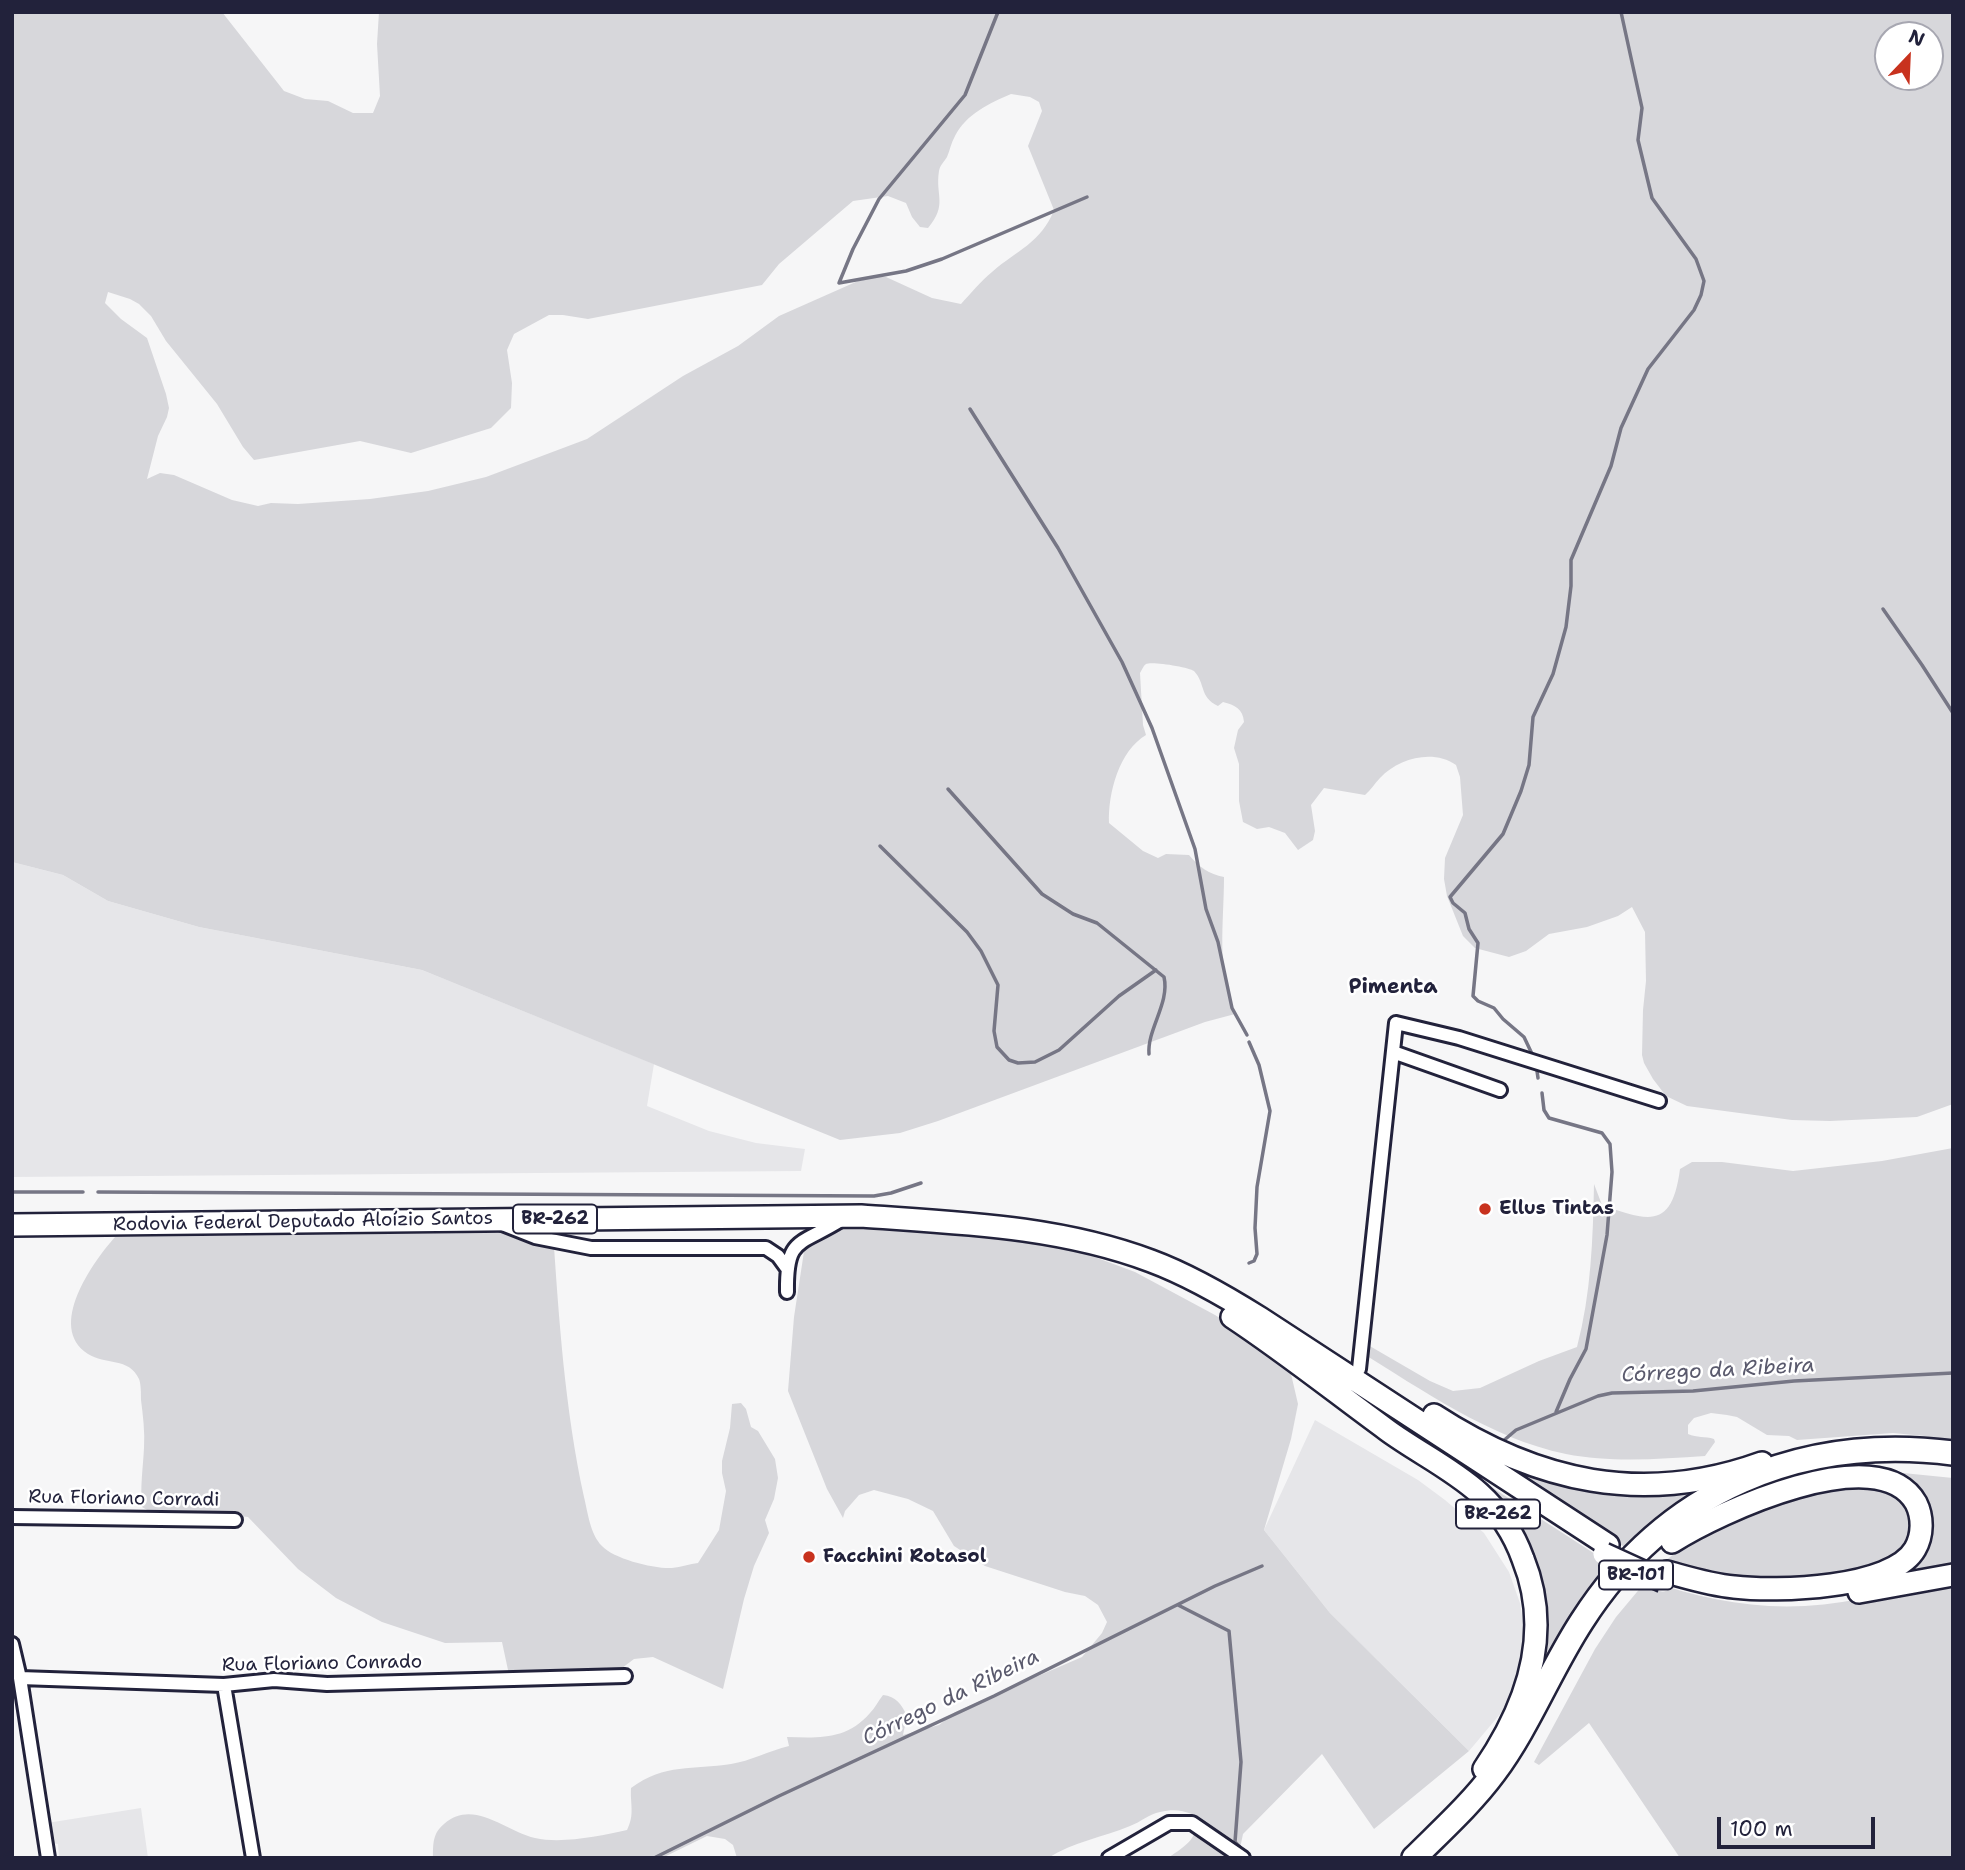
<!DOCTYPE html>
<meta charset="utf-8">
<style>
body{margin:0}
#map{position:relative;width:1965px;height:1870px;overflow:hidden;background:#f6f6f7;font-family:"Shantell Sans",sans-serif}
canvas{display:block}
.frame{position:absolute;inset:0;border:14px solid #22223b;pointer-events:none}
.north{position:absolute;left:1874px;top:21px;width:70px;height:70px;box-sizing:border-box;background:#fff;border:2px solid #a7a7b1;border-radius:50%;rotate:23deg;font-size:19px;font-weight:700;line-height:28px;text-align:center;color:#22223b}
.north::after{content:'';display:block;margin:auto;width:24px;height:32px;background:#c8321e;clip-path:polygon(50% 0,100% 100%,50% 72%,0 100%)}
.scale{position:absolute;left:1717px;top:1817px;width:158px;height:32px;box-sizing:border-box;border:4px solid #22223b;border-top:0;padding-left:9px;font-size:21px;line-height:24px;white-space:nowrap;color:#22223b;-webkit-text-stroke:5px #fff;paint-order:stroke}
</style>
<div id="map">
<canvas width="1965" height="1870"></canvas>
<div class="frame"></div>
<div class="north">N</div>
<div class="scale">100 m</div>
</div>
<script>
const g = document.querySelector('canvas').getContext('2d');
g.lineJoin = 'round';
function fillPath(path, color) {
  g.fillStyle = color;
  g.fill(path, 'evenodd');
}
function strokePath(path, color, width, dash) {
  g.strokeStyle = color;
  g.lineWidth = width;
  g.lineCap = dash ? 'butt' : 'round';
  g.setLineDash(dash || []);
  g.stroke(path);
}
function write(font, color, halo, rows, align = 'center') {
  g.font = font + ' "Shantell Sans",sans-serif';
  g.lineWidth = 5;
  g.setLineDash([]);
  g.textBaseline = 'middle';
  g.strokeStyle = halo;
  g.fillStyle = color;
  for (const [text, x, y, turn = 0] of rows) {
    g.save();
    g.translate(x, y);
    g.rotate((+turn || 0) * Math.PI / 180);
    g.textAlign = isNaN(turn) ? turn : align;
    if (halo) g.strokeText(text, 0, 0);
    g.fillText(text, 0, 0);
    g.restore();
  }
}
fillPath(new Path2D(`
 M12 862 63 875 108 901 199 927 422 970 654 1064 647 1106 709 1131 756 1143 805 1149 801 1171 12 1177Z
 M1315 1420 1418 1480 1445 1500 1484 1533 1509 1572 1520 1603 1524 1629 1522 1651 1516 1680 1506 1707 1469 1751 1330 1613 1264 1530Z
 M141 1808 148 1858H59L58 1844 50 1843 47 1823Z`), '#e6e6e9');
fillPath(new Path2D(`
 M12 12H222L284 91 305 99 328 101 353 113H373L380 96 377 44 379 12H1953V1104L1917 1117 1830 1121 1792 1120 1687 1106 1666 1096 1653 1079 1644 1063 1642 1055 1643 1010 1646 981 1645 932 1632 907 1618 916 1587 927 1549 934 1526 951 1509 957 1475 948 1463 936 1447 896 1444 879 1445 858 1463 815 1460 777 1456 765C1433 749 1399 758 1380 778 1374 784 1371 790 1365 795L1324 788 1311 805 1315 831 1313 840 1298 850 1285 833 1269 827 1257 829 1243 822 1239 801V764L1234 748 1238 730 1244 722C1243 709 1235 705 1223 702L1218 706C1199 697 1206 684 1194 671 1189 667 1151 661 1146 664 1143 666 1142 670 1140 673L1143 725 1146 735C1119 751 1108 793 1109 823L1143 851 1158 858 1166 854 1189 855C1199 867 1209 874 1224 877 1224 923 1216 970 1235 1014L1205 1022 938 1121 900 1133 840 1140 422 970 199 927 108 901 63 875 12 862ZM1888 35H1930V77H1888ZM1011 94 1030 97 1039 102 1042 111 1028 146 1054 210C1041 243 1017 250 992 272 981 281 971 293 961 304L932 298 886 277H867L779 316 738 346 683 376 587 439 486 477 428 491 370 499 298 504 271 503 258 506 232 500 174 475 160 473 147 479 158 436 167 417 169 408 166 394 147 338 121 319 105 303 108 292 130 299 139 304 151 316 166 341 217 404 243 447 254 460 360 441 411 453 491 428 511 408 512 383 507 350 514 334 549 315H563L588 319 762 285 779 264 853 201 888 196 906 203 912 217 920 227 928 228C948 204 935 196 939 171 940 165 944 162 947 157 950 150 951 143 955 136 966 114 990 103 1011 94Z
 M1953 1148V1444L1925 1436 1893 1433 1797 1440 1789 1436 1767 1435 1737 1417 1727 1415 1711 1413 1694 1418 1688 1425V1434C1697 1438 1705 1436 1714 1439L1715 1442 1705 1456C1660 1459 1611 1463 1566 1454 1489 1438 1423 1390 1357 1350L1363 1332 1368 1345 1430 1381 1453 1391 1480 1388 1539 1361 1577 1347C1591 1294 1593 1239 1594 1184L1602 1205C1650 1222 1672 1229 1680 1169L1692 1162H1722L1793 1171 1882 1161Z
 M837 1228 946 1230 1065 1246 1135 1272 1215 1315 1288 1361 1298 1404 1291 1439 1264 1530 1330 1613 1469 1751 1374 1829 1322 1754 1243 1834 1238 1858H1168C1185 1846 1203 1837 1192 1814 1181 1810 1173 1809 1160 1812 1149 1814 1141 1822 1130 1826 1103 1837 1073 1842 1048 1858H737L733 1845 725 1839 707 1836 662 1858H433C433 1843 433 1833 444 1824 473 1798 505 1831 535 1838 562 1844 600 1836 627 1830 635 1814 630 1804 631 1788 665 1763 693 1770 731 1764 750 1761 769 1751 789 1746L787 1737C819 1738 847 1740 870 1713 875 1708 878 1701 883 1695 896 1696 902 1705 907 1716L903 1735 939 1725 955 1712 1082 1657 1102 1633 1107 1622 1098 1605 1085 1596 1065 1592 985 1566 954 1546 933 1511 908 1499 874 1490 859 1495 845 1511 843 1518 827 1489 788 1391 794 1317 805 1245Z
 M553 1232C559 1320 565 1410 584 1497 588 1513 590 1534 602 1546 614 1559 654 1569 672 1568 681 1567 690 1564 698 1563L719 1530 726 1491 722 1473V1461L730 1428 732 1404 741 1403 746 1409 751 1427 758 1431 775 1459 778 1478 774 1499 765 1520 769 1533 754 1566 744 1599 723 1689 653 1657 634 1659 622 1668 592 1670 511 1684 502 1642 445 1643 382 1622 336 1598 298 1569 248 1517 216 1513 159 1517 142 1507C140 1487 143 1468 144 1448 145 1432 143 1416 141 1400 141 1393 141 1384 139 1379 129 1357 105 1365 88 1354 46 1327 93 1262 115 1237Z
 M1372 1410 1609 1563 1577 1609 1542 1671 1537 1669 1524 1546Z
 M1454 1434 1531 1470 1719 1480 1664 1514 1625 1547 1588 1527Z
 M1893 1472 1953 1478V1570L1891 1579 1925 1549 1892 1474Z
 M1858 1486 1888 1490 1903 1504 1909 1516 1911 1530 1907 1544 1884 1565 1789 1584 1687 1573 1662 1563C1675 1554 1688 1542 1702 1534 1748 1508 1804 1490 1858 1486Z
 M1953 1579V1858H1680L1589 1723 1539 1765 1534 1762 1595 1649 1616 1617 1647 1580C1699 1598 1750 1609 1805 1606 1855 1603 1904 1589 1953 1579Z`), '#d7d7db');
strokePath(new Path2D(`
 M839 283 853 249 879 199 965 95 998 12
 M839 283 906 271 942 259 1087 197
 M970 409 1058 548 1122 662 1152 728 1195 849 1206 909 1218 942 1232 1008 1247 1035
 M1883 609 1922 665 1953 713
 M948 789 1042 894 1073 914 1097 923 1164 977C1170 1003 1147 1029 1149 1054
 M880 846 967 932 981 951 998 985 994 1031 997 1047 1009 1060 1018 1063 1035 1062 1059 1050 1119 996 1156 970
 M1533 1056 1524 1037 1503 1019 1494 1008 1478 1001 1473 996 1478 943 1469 929 1465 913 1453 903 1450 897 1503 834 1521 791 1529 765 1533 717 1553 674 1566 627 1571 586V560L1611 466 1621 428 1648 369 1694 310 1701 295 1704 281 1696 259 1652 198 1638 140 1642 108 1621 12
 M1537 1071 1538 1078
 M1542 1093 1544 1110 1549 1118 1602 1133 1610 1144 1612 1172 1607 1235 1586 1349 1570 1379 1556 1412
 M12 1192H83
 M98 1192 874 1196 891 1193 921 1183
 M1249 1263 1254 1261 1257 1254 1255 1228 1257 1187 1270 1111 1259 1065 1249 1042
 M1502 1442 1516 1430 1598 1396 1612 1393 1693 1391 1794 1381 1953 1373
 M1178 1605 1229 1631 1241 1762 1235 1842 1250 1858
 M654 1858 779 1796 994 1696 1215 1586 1262 1566`), '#767685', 3.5);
const minor = new Path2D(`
 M1393 1052 1500 1090
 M502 1224 535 1237 591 1248H766L778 1256 786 1267
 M787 1292C786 1236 800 1246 841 1220
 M1359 1369 1396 1023 1459 1038 1659 1101
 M12 1517 235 1520
 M12 1644 20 1678 48 1858
 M20 1678 224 1685 274 1680 327 1684 625 1676
 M224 1685 253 1858
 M1109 1858 1169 1823H1192L1243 1858`);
const trunk = new Path2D(`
 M12 1225 861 1216C959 1223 1058 1226 1151 1261 1189 1275 1225 1296 1260 1318L1608 1545
 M1232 1317C1285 1352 1335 1392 1387 1430 1417 1452 1451 1468 1479 1493 1499 1511 1514 1534 1523 1559 1553 1633 1527 1706 1484 1769
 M1434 1415C1537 1482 1643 1506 1762 1463
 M1667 1572C1689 1578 1711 1585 1734 1587 1776 1592 1892 1589 1915 1549 1923 1535 1923 1517 1916 1503 1879 1437 1717 1513 1672 1542
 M1859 1592 1953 1575`);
const motorway = new Path2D(`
 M1414 1858C1442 1830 1471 1804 1494 1773 1529 1726 1550 1670 1582 1621 1666 1490 1801 1434 1953 1453`);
strokePath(minor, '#22223b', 18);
strokePath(trunk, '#22223b', 26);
strokePath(motorway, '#22223b', 28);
strokePath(minor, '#fff', 12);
strokePath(trunk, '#fff', 21);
strokePath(motorway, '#fff', 23);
const trunkBridge = new Path2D(`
 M1604 1554 1663 1581`);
strokePath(trunkBridge, '#22223b', 26, []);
strokePath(trunkBridge, '#fff', 21);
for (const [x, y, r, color] of [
 [1485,1209,7,"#c8321e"],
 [809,1557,7,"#c8321e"]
]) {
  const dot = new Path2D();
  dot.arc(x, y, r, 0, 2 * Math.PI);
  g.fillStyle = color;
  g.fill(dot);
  strokePath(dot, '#fff', 2.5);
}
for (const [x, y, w] of [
 [555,1219,84],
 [1498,1514,84],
 [1636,1575,74]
]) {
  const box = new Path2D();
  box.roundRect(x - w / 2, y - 14.5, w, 29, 5);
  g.fillStyle = '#fff';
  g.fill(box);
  strokePath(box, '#22223b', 2);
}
write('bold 18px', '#22223b', null, [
 ["BR-262",555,1219],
 ["BR-262",1498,1514],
 ["BR-101",1636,1575]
]);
write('bold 19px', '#22223b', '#fff', [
 ["Ellus Tintas",1499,1209],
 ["Facchini Rotasol",823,1557]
], 'left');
write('19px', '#22223b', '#fff', [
 ["Rodovia Federal Deputado Aloízio Santos",303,1222,-1],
 ["Rua Floriano Corradi",124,1499,1],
 ["Rua Floriano Conrado",322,1664,-1]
]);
write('bold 21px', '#22223b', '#fff', [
 ["Pimenta",1393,988]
]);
write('italic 21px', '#5a5a6d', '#fff', [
 ["Córrego da Ribeira",1718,1371,-3],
 ["Córrego da Ribeira",951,1698,-26]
]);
</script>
